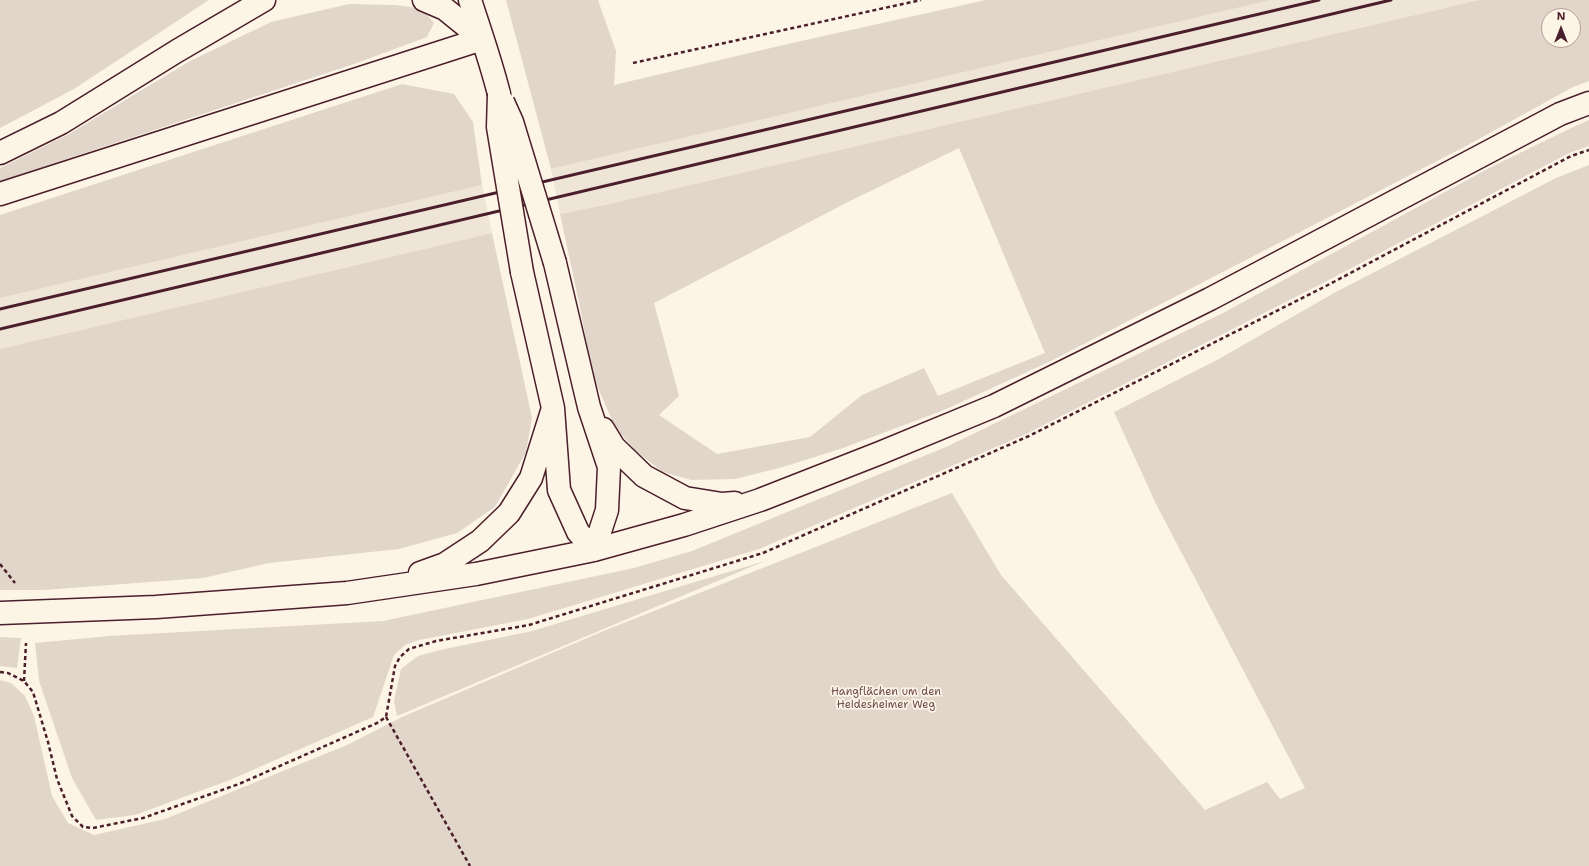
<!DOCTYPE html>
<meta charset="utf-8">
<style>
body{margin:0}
#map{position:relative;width:1589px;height:866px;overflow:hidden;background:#fcf5e5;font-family:"Shantell Sans",sans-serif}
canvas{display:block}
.north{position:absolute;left:1541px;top:8px;width:40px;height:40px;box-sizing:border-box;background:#fcf5e5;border:1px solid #b59f9b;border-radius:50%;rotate:0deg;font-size:11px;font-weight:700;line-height:16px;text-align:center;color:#4a1f2b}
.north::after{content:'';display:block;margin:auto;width:14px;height:18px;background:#4a1f2b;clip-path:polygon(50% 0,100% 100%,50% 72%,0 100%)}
</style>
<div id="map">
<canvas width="1589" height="866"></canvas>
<div class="north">N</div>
</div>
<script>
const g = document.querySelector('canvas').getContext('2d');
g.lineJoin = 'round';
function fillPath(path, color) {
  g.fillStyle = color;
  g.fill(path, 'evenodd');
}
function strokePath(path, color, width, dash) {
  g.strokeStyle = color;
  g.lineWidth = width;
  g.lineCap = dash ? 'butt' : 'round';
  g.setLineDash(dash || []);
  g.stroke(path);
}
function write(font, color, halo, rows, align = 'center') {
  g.font = font + ' "Shantell Sans",sans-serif';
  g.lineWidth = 3.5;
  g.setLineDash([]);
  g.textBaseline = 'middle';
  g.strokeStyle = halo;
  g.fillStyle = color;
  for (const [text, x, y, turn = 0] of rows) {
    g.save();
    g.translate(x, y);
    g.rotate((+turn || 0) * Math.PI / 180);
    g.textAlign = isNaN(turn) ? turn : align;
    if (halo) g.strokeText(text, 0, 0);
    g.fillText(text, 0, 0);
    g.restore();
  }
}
fillPath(new Path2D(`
 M1271 0H1479L609 204 560 214 551 169Z
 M482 185 492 233 0 349V298Z`), '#eee5d7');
fillPath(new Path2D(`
 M0 0H209L74 89 0 128Z
 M506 0H598L616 51 614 85 792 43 986 0H1271L551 169Z
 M1479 0H1589V81L1573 87 1466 146 1051 361 944 410 843 448 783 467 735 479 691 480 663 472 637 452 615 427 592 374 580 307 560 214 609 204ZM1549 16H1573V40H1549ZM959 148 1045 353 938 396 924 368 862 395 810 437 717 454 659 415 679 396 654 303 848 202Z
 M349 4 396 5 422 9 434 23 427 37 354 64 0 181V168L69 134 190 61 271 22Z
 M402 84 454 94 473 122 482 185 0 298V215Z
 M1589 120V146L1569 153 1323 283 1026 434 759 549 528 619 419 640 405 645 394 655 373 717 230 780 135 815 96 820 72 778 39 681 35 643 109 636 383 621 634 568 692 551 946 447 1223 313 1491 167 1567 130Z
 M1589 165V866H0V680L11 683 25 696 34 716 52 796 68 823 94 835 165 819 347 745 402 717 606 630 952 493 1001 575 1205 810 1267 782 1280 799 1305 788 1156 504 1114 412 1217 360 1334 293 1556 178Z
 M492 233 532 418 526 452 495 507 457 533 399 549 269 563 203 578 44 590H0V349Z
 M765 561 397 716 394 701 401 669 418 656 440 650 532 631Z
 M0 637 21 638 17 668 0 666Z`), '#e2d5ca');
const secondary = new Path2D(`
 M470 0C480 31 491 62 499 94
 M555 263 589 407 609 467 607 510 594 550
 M522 272 553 408 559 490 578 532 594 550
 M603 429 614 447 644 476 685 498 722 504 735 503
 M420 573 445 564 480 541 509 513 531 478 553 408
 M0 613 156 607 347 593 476 574 594 550 684 525 760 500 880 453 994 406 1210 299 1560 114 1589 103`);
const highway = new Path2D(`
 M424 0 445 9 482 39
 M0 153 61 123 177 51 264 0
 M0 194 482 39`);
strokePath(secondary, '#4a1f2b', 25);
strokePath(highway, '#4a1f2b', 25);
strokePath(new Path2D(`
 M633 63 921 0
 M0 564 15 583
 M0 672 8 673 24 681 33 692 48 742 57 779 72 816 83 827 93 828 143 818 239 784 377 723 386 717 395 666 400 657 409 649 436 641 529 625 763 553 1029 436 1326 286 1571 156 1589 150
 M24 681 26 643
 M386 717 470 866`), '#4a1f2b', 2.5, [4, 3]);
strokePath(secondary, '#fcf5e5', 22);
strokePath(highway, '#fcf5e5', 22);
strokePath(new Path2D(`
 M0 309 1319 0
 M0 329 1391 0`), '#4a1f2b', 3);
const secondaryBridge = new Path2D(`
 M499 94 498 127 522 272
 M503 102 512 122 555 263`);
strokePath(secondaryBridge, '#4a1f2b', 25, []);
strokePath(secondaryBridge, '#fcf5e5', 22);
write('11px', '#704c53', '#fcf5e5', [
 ["Hangflächen um den",886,692],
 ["Heidesheimer Weg",886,705]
]);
</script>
